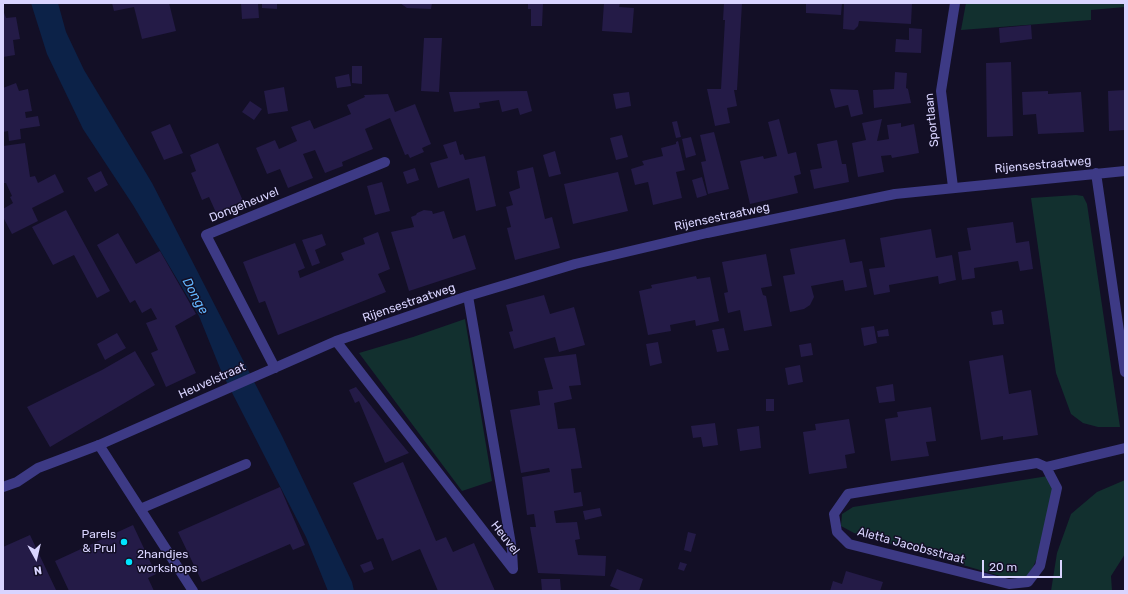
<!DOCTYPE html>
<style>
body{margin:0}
#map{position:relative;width:1128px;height:594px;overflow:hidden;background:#130f26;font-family:Rubik,sans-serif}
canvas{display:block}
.frame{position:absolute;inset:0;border:4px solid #d9d4ff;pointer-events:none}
.north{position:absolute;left:16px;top:538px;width:40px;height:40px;-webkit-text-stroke:3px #130f26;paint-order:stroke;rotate:172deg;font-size:11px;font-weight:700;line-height:16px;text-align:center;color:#d9d4ff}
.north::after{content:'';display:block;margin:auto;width:14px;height:18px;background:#d9d4ff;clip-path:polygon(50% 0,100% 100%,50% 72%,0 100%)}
.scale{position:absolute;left:982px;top:560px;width:80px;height:18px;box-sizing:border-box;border:2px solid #d9d4ff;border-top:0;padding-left:5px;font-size:12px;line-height:14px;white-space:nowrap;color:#d9d4ff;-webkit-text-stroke:3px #130f26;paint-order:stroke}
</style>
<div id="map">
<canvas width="1128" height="594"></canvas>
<div class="frame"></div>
<div class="north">N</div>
<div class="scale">20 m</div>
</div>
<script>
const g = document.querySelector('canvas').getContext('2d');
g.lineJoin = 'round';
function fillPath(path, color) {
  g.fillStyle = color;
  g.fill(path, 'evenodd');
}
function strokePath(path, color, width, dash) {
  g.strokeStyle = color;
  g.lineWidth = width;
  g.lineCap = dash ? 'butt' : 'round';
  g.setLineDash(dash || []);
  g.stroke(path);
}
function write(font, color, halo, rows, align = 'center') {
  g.font = font + ' Rubik,sans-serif';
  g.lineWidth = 3;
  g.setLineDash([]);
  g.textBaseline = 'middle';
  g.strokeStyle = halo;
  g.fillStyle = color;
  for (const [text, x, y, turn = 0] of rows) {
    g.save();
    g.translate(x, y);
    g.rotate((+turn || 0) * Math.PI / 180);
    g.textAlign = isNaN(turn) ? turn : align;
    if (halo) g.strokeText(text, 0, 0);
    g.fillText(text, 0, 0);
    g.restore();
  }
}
fillPath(new Path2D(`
 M966 3H1125V7L1091 10V20L961 30Z
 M1076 195 1083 196 1087 204 1120 427H1098L1083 423 1071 414 1056 373 1031 198Z
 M465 319 492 481 462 491 359 353 413 337Z
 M1048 476C1050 480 1053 486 1053 490 1056 510 1038 562 1027 578H1007L854 533 841 526 842 514 853 507Z
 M1125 480V554L1111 576 1112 591H1051L1057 553 1071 514 1097 492Z`), '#12302f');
fillPath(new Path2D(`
 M31 3H58L66 32 84 70 152 183 282 436 352 582 354 591H328L306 537 222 373 199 316 133 205 83 129 47 54Z`), '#0c2248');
fillPath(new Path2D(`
 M112 3H169L176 31 142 39 134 7 114 11Z
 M241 3H258L259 18 242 19Z
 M262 3H277V9L262 8Z
 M400 3H432L431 9 407 8Z
 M528 3H543L542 26H531V9H528Z
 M604 3H620L619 7 634 8 632 33 602 31Z
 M724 3H742L737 90H734L737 106 727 108 730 123 715 126 707 89H721L725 20H723Z
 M806 3H842L841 15 806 13Z
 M844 3H912L911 24 859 21 858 26 854 30 843 29Z
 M3 10 6 18 16 17 20 39 13 40 15 55 3 57Z
 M1031 25 1032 39 1000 43 999 28Z
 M909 28 922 29 921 53 895 52 896 39 909 40Z
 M424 38H442L439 92 421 91Z
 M1011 62 1013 136 987 137 986 63Z
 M352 66H362V84L352 83Z
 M895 72 907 73 906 88 908 89 911 103 874 108 873 90 894 89Z
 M349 74 351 86 337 88 335 77Z
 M16 83 19 91 28 89 32 111 25 112 26 118 38 116 40 126 20 129 21 139 9 141 8 131 3 132V88Z
 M284 87 288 111 268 114 264 91Z
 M830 89 858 90 863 114 851 117 848 105 835 108Z
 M1125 90V130L1109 131 1108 91Z
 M527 91 532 111 520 115 518 108 502 112 499 100 479 103 480 108 454 112 449 92Z
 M1048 91V94L1081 92 1084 132 1038 134 1036 114 1023 115 1022 92Z
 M629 92 631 106 616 109 613 94Z
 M388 94 395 112 415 104 431 144 422 148 424 152 410 158 408 154 405 155 390 118 365 129 373 149 342 162 343 166 325 173 315 150 303 154 313 178 288 188 280 169 267 174 256 148 275 140 279 149 297 141 291 127 310 120 314 129 351 114 347 105 365 97 364 95Z
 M250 101 262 109 254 120 242 112Z
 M779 119 788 154 796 152 801 174 794 176 798 193 750 204 740 161 763 156 764 159 777 156 768 122Z
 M882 119 877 141 889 139 887 125 901 123V127L914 124 919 153 892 158 891 155 881 156 884 172 858 177 852 143 866 140 862 123Z
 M677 121 681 137 676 138 672 122Z
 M170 124 183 153 164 160 151 132Z
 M714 132 729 189 708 194 701 162 706 161 700 135Z
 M622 135 628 157 616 160 610 138Z
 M691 137 696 155 686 158 682 139Z
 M837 140 842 164H846L849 182 814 189 810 170 822 168 817 144Z
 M456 141 460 155 463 154 465 160 485 156 496 206 476 211 469 178 438 188 430 163 448 158 443 145Z
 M678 141 685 170 676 172 682 198 653 205 648 182 635 185 631 169 644 165 642 161 663 156 661 148 676 144V142Z
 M25 143 30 177 35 176 38 183 55 174 64 192 32 208 38 221 12 234 3 217V209L13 203 10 197 12 196 6 183H3V146Z
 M218 143 243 201 234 205 236 209 218 217 209 197 202 200 191 173 196 171 190 155Z
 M555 151 561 174 549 177 543 155Z
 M533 167 545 219 552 217 560 248 515 260 507 228 511 227 506 207 513 205 509 192 520 188 517 171Z
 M415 168 419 180 407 184 403 172Z
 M101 171 108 185 95 192 87 178Z
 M618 172 628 211 573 224 564 184Z
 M702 177 707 195 697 198 692 180Z
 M382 182 390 211 375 215 367 186Z
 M66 210 110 291 97 298 74 255 53 265 32 227Z
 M424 210 432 211 433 214 444 211 453 239 465 235 476 269 409 291 391 232 414 227 411 217 416 215 417 213Z
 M1013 222 1016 243 1029 241 1033 269 1020 271 1018 261 974 268 975 278 962 280 958 252 971 250 967 228Z
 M931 229 936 258 952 255 956 280 939 284 938 276 889 285 890 292 874 295 869 269 885 267 880 238Z
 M378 232 390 269 378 274 386 292 278 335 265 301 259 303 243 262 295 243 305 268 298 271 300 278 344 260 341 253 365 244 363 238Z
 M118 233 136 264 160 251 196 314 175 326 196 373 166 387 151 353 158 350 146 323 157 319 151 308 142 313 135 300 130 303 97 245Z
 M322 234 326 245 315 250 320 263 312 266 302 240Z
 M845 239 850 263 862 261 867 287 845 291 843 280 811 286 814 297 810 305 804 309 790 312 783 276 795 274 790 249Z
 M766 254 772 286 761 288 763 295 766 296 772 326 744 331 740 310 728 313 724 293 728 292 722 262Z
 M696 276 697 279 710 277 719 321 696 326 695 320 670 325 671 331 648 335 639 291 652 288 651 285Z
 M544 295 550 314 574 307 585 345 559 352 555 337 514 349 509 332 513 331 506 305Z
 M1002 310 1004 324 993 325 991 312Z
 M874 326 877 343 864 346 861 328Z
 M724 328 729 350 717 352 712 330Z
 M888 329 889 336 878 337 877 331Z
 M117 333 126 348 105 360 97 344Z
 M658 342 662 363 650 366 646 344Z
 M811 343 813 355 801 357 799 345Z
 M135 351 155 385 50 447 27 407 102 370Z
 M576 354 581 385 569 386 572 399 554 403 558 429 575 428 582 468 571 469 574 493 581 492 583 506 554 511 556 523 577 522 580 539 575 540 578 555 606 556 605 576 538 573 530 527H536L534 514 527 515 522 477 550 472 549 468 521 473 510 410 540 405 538 391 553 389 544 358Z
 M1003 355 1009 394 1031 390 1038 435 1003 440V436L981 440 969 361Z
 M800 365 803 382 788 385 785 368Z
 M893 384 895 401 879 403 876 387Z
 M356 387 395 436 409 453 385 463 359 401 355 403 349 390Z
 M766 399H774V411H766Z
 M931 407 936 441 926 442 929 456 891 461 885 419 898 417 897 412Z
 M849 419 855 453 845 455 847 468 809 474 803 432 816 430 815 424Z
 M715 423 718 445 703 447 701 437 693 438 691 426Z
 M759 426 761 448 740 451 737 429Z
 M403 462 436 541 446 537 453 552 474 543 495 591H438L420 549 392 561 383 538 377 540 353 483Z
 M280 487 305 545 293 550 290 544 202 582 178 532Z
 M600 508 602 516 585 520 583 511Z
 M133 525 156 574 148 578 154 591H69L55 561Z
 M688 532 696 534 691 552 684 550Z
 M30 535 56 590 4 591 3 547Z
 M371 561 374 569 364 573 360 565Z
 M680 562 687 564 684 571 678 569Z
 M617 569 643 579 639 591H622L610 586Z
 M846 571 883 582 880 591H830L833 581 842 584Z
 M541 579H560L561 591H542Z`), '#241b47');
strokePath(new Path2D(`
 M99 445 193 591
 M140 509 246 464`), '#3d3a85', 10);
strokePath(new Path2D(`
 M1096 173 1125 372
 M953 187 941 91 955 3
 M468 296 512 550 513 569
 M336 341 513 569
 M275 368 206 235 385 162
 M1037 463 1046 467 1057 488 1040 566 1028 582 1009 584 849 544 837 532 834 514 848 494Z
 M1046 467 1125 448
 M3 487 17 482 38 468 99 445 336 341 468 296 575 264 707 233 895 194 1125 171`), '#3d3a85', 10);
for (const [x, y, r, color] of [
 [124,542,4,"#00e5ff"],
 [129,562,4,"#00e5ff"]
]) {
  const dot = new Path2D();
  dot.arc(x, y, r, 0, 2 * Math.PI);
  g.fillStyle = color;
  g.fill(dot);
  strokePath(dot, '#130f26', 1.5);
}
write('12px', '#d9d4ff', '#130f26', [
 ["Sportlaan",932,120,-96],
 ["Rijensestraatweg",1043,165,-5],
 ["Dongeheuvel",244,205,-22],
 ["Rijensestraatweg",722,217,-12],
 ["Rijensestraatweg",409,303,-19],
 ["Heuvelstraat",212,381,-24],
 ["Heuvel",505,538,52],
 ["Aletta Jacobsstraat",911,546,15]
]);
write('12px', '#d9d4ff', '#130f26', [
 ["Parels",116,535],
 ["& Prul",116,549],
 ["2handjes",137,555,"left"],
 ["workshops",137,569,"left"]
], 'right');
write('italic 13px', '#62b6ff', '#130f26', [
 ["Donge",195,296,61]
]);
</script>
